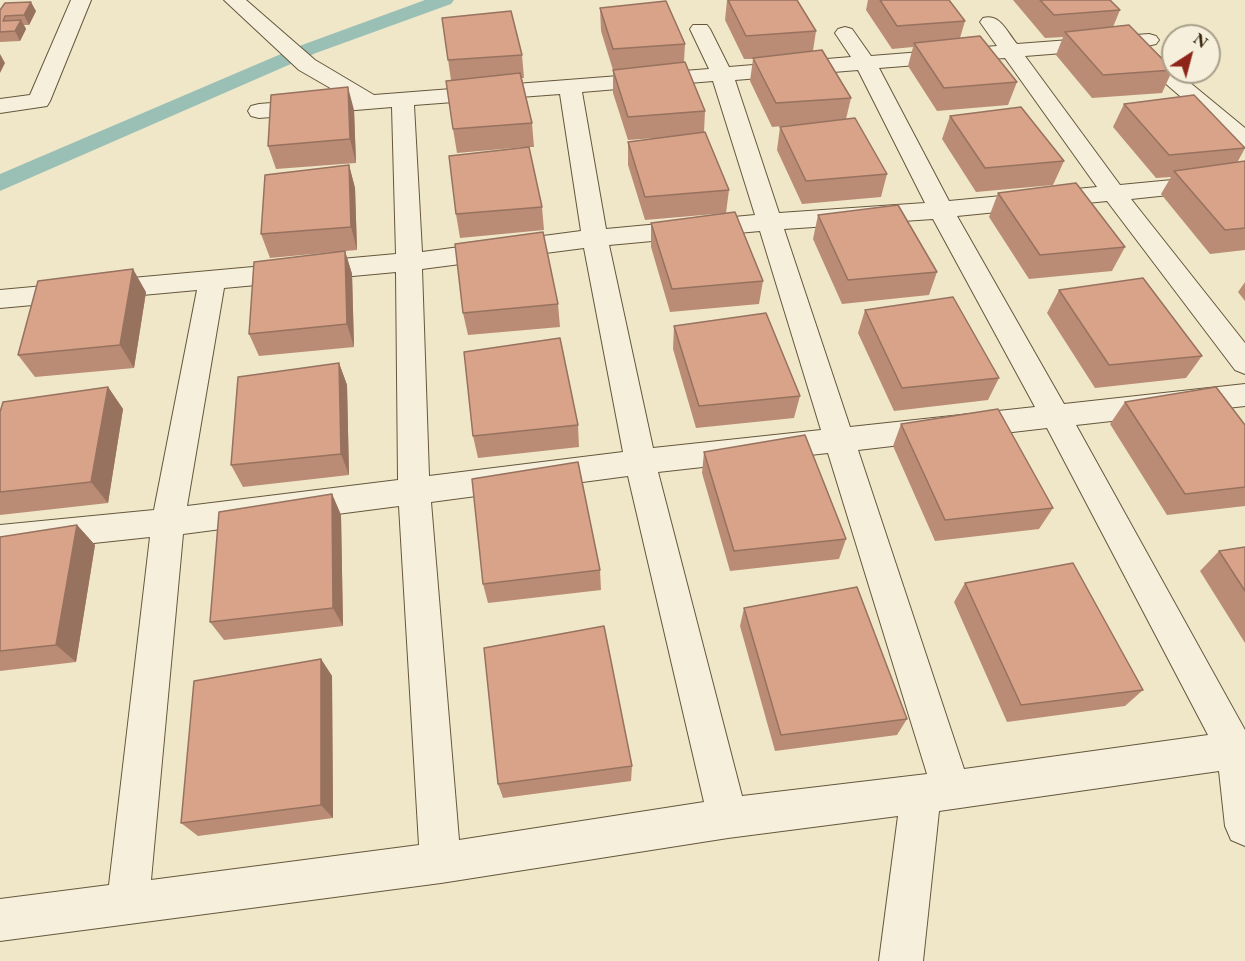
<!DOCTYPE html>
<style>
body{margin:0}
#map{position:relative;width:1245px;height:961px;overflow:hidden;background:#f0e7c9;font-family:"EB Garamond",serif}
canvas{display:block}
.north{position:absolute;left:1161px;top:24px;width:60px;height:60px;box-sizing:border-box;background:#f5efdc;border:2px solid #a99f89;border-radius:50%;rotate:36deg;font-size:16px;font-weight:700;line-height:24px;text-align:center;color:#38270d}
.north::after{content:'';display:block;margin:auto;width:21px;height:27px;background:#8f2418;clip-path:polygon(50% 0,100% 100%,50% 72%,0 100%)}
</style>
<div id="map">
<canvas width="1245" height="961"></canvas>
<div class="north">N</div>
</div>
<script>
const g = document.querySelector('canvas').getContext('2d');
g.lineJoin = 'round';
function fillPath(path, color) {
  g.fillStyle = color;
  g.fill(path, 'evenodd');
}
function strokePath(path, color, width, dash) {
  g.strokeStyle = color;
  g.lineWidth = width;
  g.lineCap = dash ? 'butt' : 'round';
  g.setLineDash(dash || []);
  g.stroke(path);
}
fillPath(new Path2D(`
 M425 0H454L451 4 316 53 0 191V174L302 45Z`), '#9ac0b6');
const minor = new Path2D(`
 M71 0H91L50 101 47 106 0 113V99L30 95Z
 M224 0H246L315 60 374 95 709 69 690 29 693 25H707L710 29 729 67 851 57 835 33 838 29 845 27 852 29 871 56 997 46 980 22 983 18C1000 13 1007 32 1017 44L1149 34 1156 36 1159 40 1156 44 1147 46 1173 68V72H1177L1245 128V147L1237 145 1130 53 1127 48 1025 56 1120 185 1245 173V187L1131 199 1245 343V374L1235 370 1107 201 957 216 1064 404 1245 384V406L1076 425 1245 730V846L1231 840 1225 826 1219 771 939 811 923 961H879L898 816 728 838 441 883 0 941V899L109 885 150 537 0 553V525L154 510 197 290 0 308V290L396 254 392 107 259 118 251 116 248 111 251 106 259 104 346 97 299 70ZM1005 58 1097 187 949 201 879 68ZM858 70 925 203 779 213 735 80ZM713 81 755 215 606 229 582 92ZM560 94 581 231 422 252 414 105ZM933 219 1035 407 850 427 784 229ZM760 231 821 430 653 448 609 245ZM584 248 623 452 429 476 422 269ZM396 272 398 480 187 506 224 288ZM1047 428 1208 735 964 769 858 450ZM828 453 927 774 742 796 658 472ZM628 476 704 802 459 840 431 502ZM399 506 419 845 151 880 183 534Z`);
strokePath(minor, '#66573c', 2);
fillPath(minor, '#f5efdc');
fillPath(new Path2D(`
 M727 0H797L816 31 813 51 851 98 846 119 887 174 881 197 802 204 777 150 780 127 795 125 772 127 750 81 753 59H744L725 20Z
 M868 0H949L965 21 960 38 1017 82 1008 105 937 111 908 66 913 47 892 49 866 10Z
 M1013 0H1110L1120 10 1113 27 1173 69 1162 93 1092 98 1056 55 1063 37 1045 38Z
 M600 8 685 44 684 62 705 111 704 132 729 190 726 213 645 220 628 165V142L656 138 628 140 613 93V70L601 31Z
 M0 10 36 11 29 25H24L26 29 20 41 0 42Z
 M442 18 522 55 524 78H522L532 123 534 147H529L542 207 544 230 460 238 456 214 525 147 457 153 453 129 451 80Z
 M1124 104 1245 148 1237 163 1245 161V250L1210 254 1161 194 1171 177 1156 178 1113 127Z
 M354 110 356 163 276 169 268 146Z
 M950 116 1064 161 1053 185 976 192 942 139Z
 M349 165 355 188 357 250 345 251 352 274 354 347 259 356 249 334 334 252 270 258 261 234Z
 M998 193 1125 247 1112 271 1029 279 989 217Z
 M818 215 937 272 929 295 842 304 813 239Z
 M651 223 763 281 759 304 670 312 651 247Z
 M1245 282V301L1238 292Z
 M1059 290 1202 356 1186 378 1095 388 1047 313Z
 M146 292 134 368 35 377 18 355Z
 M558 304 560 327 468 335 463 313Z
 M865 310 999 378 988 400 894 411 858 333Z
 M674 326 800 396 794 418 696 428 673 349Z
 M339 363 347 385 349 475 243 487 231 465Z
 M108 387 123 409 108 503 0 515V412Z
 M1125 402 1245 425V506L1167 515 1110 424Z
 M901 424 1053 508 1039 529 935 541 893 446Z
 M578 425 579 447 478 458 473 436Z
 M704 452 846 539 839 559 730 571 702 473Z
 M332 494 341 515 343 626 224 640 210 622Z
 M77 525 95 545 76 662 0 671V537Z
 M1245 547V643L1200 571 1219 551Z
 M600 570 601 590 488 603 483 584Z
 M965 583 1143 690 1125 706 1007 722 954 602Z
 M744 608 907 719 897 735 775 751 740 626Z
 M321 659 332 676 333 818 198 836 181 823Z
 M632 766 631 781 503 798 498 784Z`), '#ba8c75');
fillPath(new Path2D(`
 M31 2 36 11 29 25 24 15Z
 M21 20 26 29 20 41 15 31Z
 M0 54 5 63 0 73Z
 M348 87 354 110 356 163 350 139Z
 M349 165 355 188 357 250 351 227Z
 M345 251 352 274 354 347 347 324Z
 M133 269 146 292 134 368 120 345Z
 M339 363 347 385 349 475 341 454Z
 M108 387 123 409 108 503 91 482Z
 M332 494 341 515 343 626 333 608Z
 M77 525 95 545 76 662 56 645Z
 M321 659 332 676 333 818 321 805Z`), '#97725f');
const building = new Path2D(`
 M728 0H797L816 31 746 36Z
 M880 0H949L965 21 897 26Z
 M1040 0H1110L1120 10 1054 15Z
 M666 1 685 44 613 49 600 8Z
 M31 2 24 15 5 16 3 21 21 20 15 31 0 32V10L5 3Z
 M511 11 522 55 448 60 442 18Z
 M1129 25 1173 70 1103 75 1065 32Z
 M980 36 1017 82 944 88 914 43Z
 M822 50 851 98 776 103 753 58Z
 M685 62 705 111 628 117 613 70Z
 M520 73 532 123 453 129 446 81Z
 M348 87 350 139 268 146 271 95Z
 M1194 95 1245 148 1169 155 1124 104Z
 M1021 107 1064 161 985 168 950 116Z
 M855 118 887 174 806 181 780 127Z
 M705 132 729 190 645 197 628 142Z
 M529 147 542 207 456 214 449 156Z
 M1245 161V228L1225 230 1174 171Z
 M349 165 351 227 261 234 265 175Z
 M1076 183 1125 247 1040 255 998 193Z
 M898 205 937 272 848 280 818 215Z
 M735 212 763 281 672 289 651 223Z
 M543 232 558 304 463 313 455 244Z
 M345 251 347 324 249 334 254 262Z
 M133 269 120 345 18 355 38 281Z
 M1143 278 1202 356 1109 365 1059 290Z
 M953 297 999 378 902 388 865 310Z
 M766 313 800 396 699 406 674 326Z
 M560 338 578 425 473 436 464 352Z
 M339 363 341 454 231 465 238 377Z
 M108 387 91 482 0 492V412L3 402Z
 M1216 387 1245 425V487L1185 494 1125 402Z
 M998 409 1053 508 945 520 901 424Z
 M805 435 846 539 734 551 704 452Z
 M578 462 600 570 483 584 472 479Z
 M332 494 333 608 210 622 219 512Z
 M77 525 56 645 0 651V537Z
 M1245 547V591L1219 551Z
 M1073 563 1143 690 1021 705 965 583Z
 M857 587 907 719 781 735 744 608Z
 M604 626 632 766 498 784 484 648Z
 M321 659V805L181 823 194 681Z`);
fillPath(building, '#d8a388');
strokePath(building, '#97725f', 1.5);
</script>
